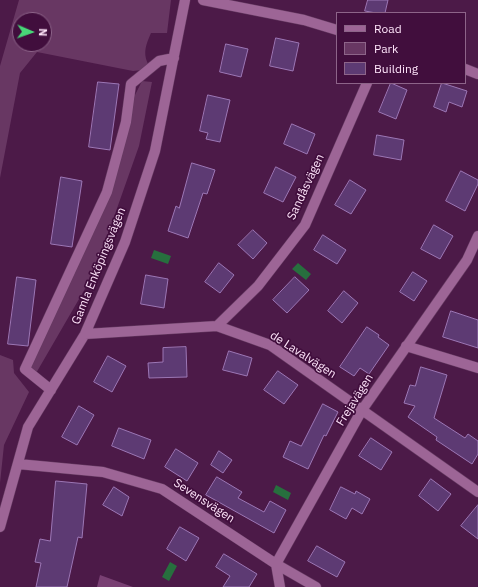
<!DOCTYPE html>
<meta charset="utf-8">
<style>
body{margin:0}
#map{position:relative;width:478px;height:587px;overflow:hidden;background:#4c1a48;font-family:"IBM Plex Sans",sans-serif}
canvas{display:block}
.legend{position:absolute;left:336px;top:12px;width:130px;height:72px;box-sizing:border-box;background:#410e3d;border:1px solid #8d6489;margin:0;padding:5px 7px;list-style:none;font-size:12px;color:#fee4fa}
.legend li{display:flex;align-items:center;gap:8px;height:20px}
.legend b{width:20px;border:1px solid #8d6489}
.north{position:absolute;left:12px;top:12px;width:40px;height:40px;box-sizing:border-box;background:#410e3d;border:1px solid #8d6489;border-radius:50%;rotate:92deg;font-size:11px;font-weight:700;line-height:16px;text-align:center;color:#fee4fa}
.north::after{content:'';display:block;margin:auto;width:14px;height:18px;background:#48d778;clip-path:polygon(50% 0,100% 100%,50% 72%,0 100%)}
</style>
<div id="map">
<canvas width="478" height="587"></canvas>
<ul class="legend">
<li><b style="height:5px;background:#9d6596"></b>Road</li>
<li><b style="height:11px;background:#683763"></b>Park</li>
<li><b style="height:11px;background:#5d3a73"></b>Building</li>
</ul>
<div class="north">N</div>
</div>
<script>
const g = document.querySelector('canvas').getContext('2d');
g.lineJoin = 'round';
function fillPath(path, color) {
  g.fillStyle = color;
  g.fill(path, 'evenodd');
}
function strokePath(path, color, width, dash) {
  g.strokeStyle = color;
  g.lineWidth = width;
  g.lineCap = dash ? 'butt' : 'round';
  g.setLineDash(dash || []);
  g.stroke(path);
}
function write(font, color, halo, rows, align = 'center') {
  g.font = font + ' "IBM Plex Sans",sans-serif';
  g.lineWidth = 3.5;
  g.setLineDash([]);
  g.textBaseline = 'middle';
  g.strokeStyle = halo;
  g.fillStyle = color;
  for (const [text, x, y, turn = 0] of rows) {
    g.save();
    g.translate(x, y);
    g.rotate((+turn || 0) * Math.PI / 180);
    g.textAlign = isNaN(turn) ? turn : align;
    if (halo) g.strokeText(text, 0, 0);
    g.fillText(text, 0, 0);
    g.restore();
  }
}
fillPath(new Path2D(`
 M19 0H171L167 33H151C145 47 142 55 151 69L133 71 37 52 20 73 0 178V66ZM20 20H44V44H20Z
 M142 81 152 82 139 146 103 248 86 287 35 375 30 367 127 130 135 95Z
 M0 355 13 360 14 373 29 392 4 445 0 483Z`), '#683763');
fillPath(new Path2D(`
 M100 575 133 587H97Z`), '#794073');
fillPath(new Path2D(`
 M154 250 171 256 168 264 151 258Z
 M298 263 311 274 306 280 292 269Z
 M276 485 291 493 288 500 273 492Z
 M170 562 177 566 169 581 162 577Z`), '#276f3e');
const building = new Path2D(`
 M368 0H388L385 13H376L365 11Z
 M276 38 299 43 293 71 270 66Z
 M226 44 248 49 241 77 220 72Z
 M98 82 119 84 110 150 89 147Z
 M391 83 407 90 396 119 379 112Z
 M442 83 467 91 462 107 449 102 446 112 434 107Z
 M208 95 230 100 220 142 206 139 208 133 200 131Z
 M292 124 315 134 307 154 284 144Z
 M377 135 404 140 401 160 374 155Z
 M192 163 215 170 207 194 203 193 188 238 168 231 176 206 179 208Z
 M276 167 296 177 283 202 264 193Z
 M461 171 478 180V184L465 211 446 201Z
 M61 177 82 181 72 247 51 244Z
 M350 180 366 190 351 214 335 205Z
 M434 225 453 236 440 259 421 249Z
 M253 230 267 243 253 259 238 245Z
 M323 235 346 250 337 264 314 250Z
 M219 263 234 275 220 293 205 282Z
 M413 272 427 281 414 301 400 292Z
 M146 275 168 279 164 308 141 304Z
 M17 277 36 280 28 346 8 344Z
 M295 277 309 290 287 313 273 300Z
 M344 291 358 303 342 323 328 311Z
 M451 311 478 320V348L443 337Z
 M367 327 379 335 378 337 389 345 369 374 360 368 354 376 340 367Z
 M186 347 187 377 149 378 148 363 163 362V348Z
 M229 351 252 358 247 376 223 370Z
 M108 356 126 366 112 392 94 382Z
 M421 367 447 375 434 418 465 438 468 434 478 441V454L472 464 436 440 437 437 408 417 415 406 404 403 410 385 415 386Z
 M278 371 298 385 284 404 264 390Z
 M323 404 338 412 326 436 324 435 308 469 283 457 290 441 301 446Z
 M79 406 94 415 77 445 62 437Z
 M119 428 151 440 144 459 112 446Z
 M371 438 392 452 381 470 359 456Z
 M176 449 198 463 187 481 165 467Z
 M219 451 232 460 223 473 211 465Z
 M217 477 242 492 238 498 264 512 270 501 286 510 274 533 206 495Z
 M431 479 451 494 438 511 419 496Z
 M56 481 87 484 82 538 78 537 67 587H36L41 563 35 562 40 539 50 541Z
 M114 487 129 497 122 516 103 505Z
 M341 487 355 494 356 491 370 499 362 514 352 508 346 519 330 510Z
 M478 505V539L461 526Z
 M180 527 199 538 186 561 167 549Z
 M317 546 345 562 337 577 308 561Z
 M224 554 257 574 249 587H223L230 576 216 567Z`);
fillPath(building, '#5d3a73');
strokePath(building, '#9c77b5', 1);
const minor = new Path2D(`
 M203 0 304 20 337 30
 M465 69 478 74
 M217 326 258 286 305 225 367 83
 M85 334 217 326 270 345 478 492
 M406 346 478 368
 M51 390 25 369 107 192 126 122 131 84 159 61 174 58
 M18 464 103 472 162 489 276 564 316 587
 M0 527 28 427 85 334 125 242 155 151 185 0
 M280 587 276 564 362 410 467 260 478 236`);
strokePath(minor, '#663b62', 11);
strokePath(minor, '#9d6596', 10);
write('12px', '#fee4fa', '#410e3d', [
 ["Sandåsvägen",306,187,-65],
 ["Gamla Enköpingsvägen",99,266,-68],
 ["de Lavalvägen",303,355,33],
 ["Frejavägen",355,400,-58],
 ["Sevensvägen",204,501,33]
]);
</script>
